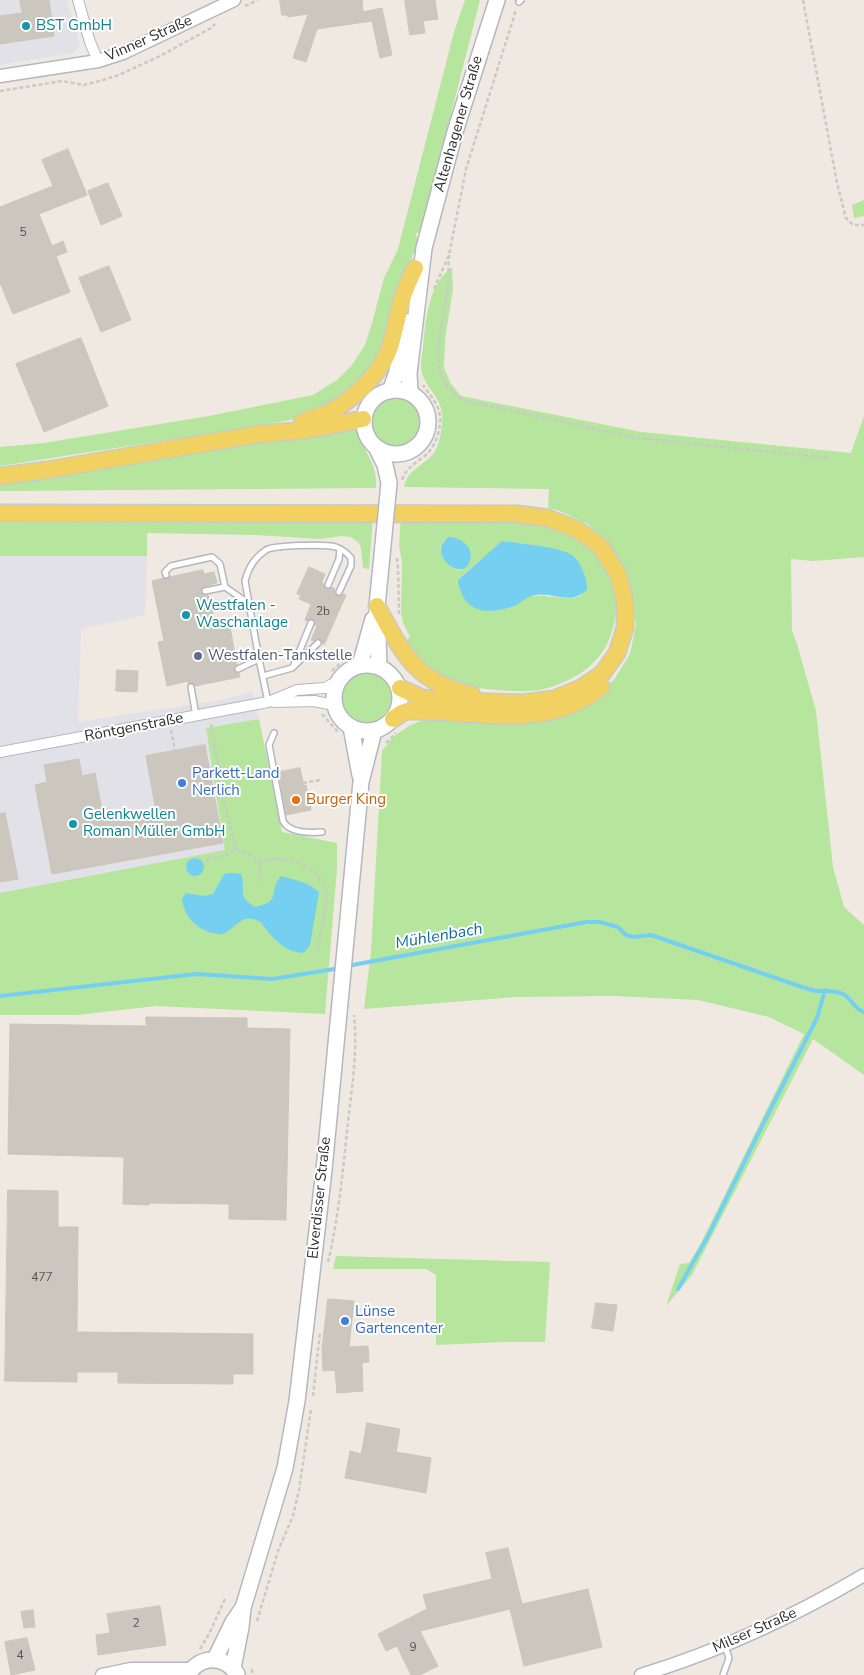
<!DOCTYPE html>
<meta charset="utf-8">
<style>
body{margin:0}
canvas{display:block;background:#efe9e1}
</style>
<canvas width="864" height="1675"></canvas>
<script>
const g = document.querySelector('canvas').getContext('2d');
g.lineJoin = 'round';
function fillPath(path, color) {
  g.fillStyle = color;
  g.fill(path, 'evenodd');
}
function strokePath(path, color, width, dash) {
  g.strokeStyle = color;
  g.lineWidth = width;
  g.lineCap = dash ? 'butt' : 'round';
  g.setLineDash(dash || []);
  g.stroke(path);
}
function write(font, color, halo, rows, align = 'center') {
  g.font = font + ' "Nunito Sans",sans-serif';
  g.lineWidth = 4;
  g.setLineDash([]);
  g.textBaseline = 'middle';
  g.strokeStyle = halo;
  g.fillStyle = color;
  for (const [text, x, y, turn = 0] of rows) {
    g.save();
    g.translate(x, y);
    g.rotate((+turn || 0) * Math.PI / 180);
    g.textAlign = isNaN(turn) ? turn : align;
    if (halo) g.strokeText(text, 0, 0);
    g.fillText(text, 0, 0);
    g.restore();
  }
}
fillPath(new Path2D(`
 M0 0H67L80 44 75 53 0 65Z
 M0 556H147L145 615 81 629 78 722 221 700 252 691 259 719 206 728 226 850 0 893Z`), '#e3e1e8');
fillPath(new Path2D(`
 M465 0H480L421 232 416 233 418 243 397 294 381 355 343 399 321 410 290 420 257 426 0 466V447L44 443 209 416 313 395 337 380 352 365 365 345 372 323 384 278 398 249 454 32Z
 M864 200V216L854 218 852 205Z
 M452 267 453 289 445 339 444 368 451 384 461 396 641 432 851 453 864 416V557L813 561 791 559 792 631 797 644 816 711 833 867 844 907 864 925V1075L813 1039 692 1275 666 1306 680 1264 689 1263 701 1243 804 1034 769 1017 698 1000 614 996 516 997 364 1009 371 952 382 751 394 736 409 726 433 716 579 706 614 680 630 654 636 624 622 569 612 549 588 524 557 510 548 508 549 489 404 487C407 470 423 466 433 454 439 447 441 434 442 425 445 398 429 394 422 373 420 365 422 355 423 347 426 319 428 285 452 267Z
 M370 421a25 25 0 1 1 50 0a25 25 0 1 1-50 0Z
 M357 426C361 452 378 460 376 488L0 491V484Z
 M0 516 373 517 369 569 363 568 361 548 359 543 351 537 342 536 320 539 256 535 147 533V556H0Z
 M426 517 430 523H444L446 517C473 518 504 516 530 519 537 520 575 533 580 536 586 540 591 548 596 553 599 557 603 560 606 564 622 594 619 635 596 660 585 672 569 681 554 686 533 694 508 691 486 689 447 684 427 675 406 640L410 637 403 623 401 613 402 562 399 546 401 518ZM450 537 470 561C459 582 446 562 440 549L443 541ZM520 543 562 551 582 595C567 603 547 593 531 596L458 580 480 560Z
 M342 698a25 25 0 1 1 50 0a25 25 0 1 1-50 0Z
 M259 719 282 832 337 843V868L325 1014 156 1006 77 1015H0V893L225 850 206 728Z
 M336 1256 550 1262 545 1342H503L436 1345V1275L426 1269H333Z`), '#b6e59e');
fillPath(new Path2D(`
 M449 537C462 538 476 548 469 563 461 583 425 552 449 537Z
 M502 541C517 543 561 547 572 555 582 564 587 578 587 590 569 606 554 592 535 595 527 596 521 603 514 606 487 616 462 612 458 580Z
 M186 867a9 9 0 1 1 18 0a9 9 0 1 1-18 0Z
 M232 873 241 874C247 889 235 895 255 907 283 901 267 893 281 876 295 880 308 882 319 892L310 946 303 953C287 952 276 942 266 929 263 926 262 922 258 921 243 913 236 927 225 933 221 935 217 934 213 933 196 929 184 916 182 899L186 893 204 896 213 894 224 874Z`), '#75cff0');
strokePath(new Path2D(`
 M347 966 586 922H600L618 927 626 935 633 937 651 935 802 987C807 988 813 991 818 991 827 991 834 990 843 994 851 998 854 1009 864 1012
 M0 996 196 974 272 979 341 968
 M678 1289 708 1236 763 1124 817 1018 825 990`), '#75cff0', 4);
const building = new Path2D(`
 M20 0H49L54 36 0 44V16L22 13Z
 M280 0H362L363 12 382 8 392 55 380 58 372 21 317 29 306 62 293 58 308 14 288 17 287 15H282Z
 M405 0H435L438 19 423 21 425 33 410 35Z
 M68 149 87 195 39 214 52 246 63 241 67 252 56 256 70 292 13 314 0 283V207L53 186 42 160Z
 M108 183 122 216 101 225 88 191Z
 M109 266 131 320 101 332 79 278Z
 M81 338 108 406 44 432 16 364Z
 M309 567 325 574 322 582 326 589H329L332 587 334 588 335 594 338 596 343 594 346 595 324 645 320 639 314 641 311 640 317 626 315 625 313 619H310L307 621 305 620 311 604 299 599 301 595 297 594Z
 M203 570 204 574 214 572 217 583 203 587 201 592 204 595H208L217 629 230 627 237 665 234 667V670L239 673 240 677 195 686 192 683 188 684V681L167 686 158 642 164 641 152 581 163 578 167 579 170 577Z
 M117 670 138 671 137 692 116 691Z
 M205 745 223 843 52 874 35 785 47 782 44 765 79 759 82 776 95 773 104 821 156 811 146 756Z
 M300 768 304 786 306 785 311 810 286 815 279 772Z
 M5 813 18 879 0 882V814Z
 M146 1017 247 1018V1028L290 1029 286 1220 229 1219V1204L149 1203V1205L123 1204 124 1157 8 1154 10 1024 146 1026Z
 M8 1190 58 1191V1227H78L77 1332 253 1334V1374H233V1384L118 1383V1372H77V1382L5 1381Z
 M328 1299 354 1301 349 1347 368 1346 369 1362 362 1363 363 1391 337 1393 335 1370 323 1371 322 1349Z
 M596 1303 617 1305 613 1331 592 1328Z
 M367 1423 400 1429 396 1452 431 1458 426 1493 345 1478 350 1451 361 1454Z
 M508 1548 522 1604 588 1589 602 1647 524 1666 510 1609 420 1631 438 1666 420 1675H411L397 1646 386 1651 378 1634 427 1609 423 1595 492 1579 486 1553Z
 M160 1606 166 1645 98 1655 96 1635 110 1633 107 1614Z
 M33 1610 35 1627 24 1628 21 1612Z
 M27 1638 35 1670 11 1675 5 1642Z`);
fillPath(building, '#cbc7bf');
strokePath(building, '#cbc5ba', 1);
const service = new Path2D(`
 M519 2 521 0
 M166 575 165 572 171 566 212 557 220 564 225 587 248 603
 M328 585 339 559 340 549
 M205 591 225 587
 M259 659 245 581C248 568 254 558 266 550 274 545 326 544 336 547 342 549 347 553 351 558V566L339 592
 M293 667 311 623
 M238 669 259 659 268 702
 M263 676 292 668 318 643
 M191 687 196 716
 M274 733 269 745 283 821C289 833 309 833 322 832
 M723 1675 729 1658 725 1646`);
const minor = new Path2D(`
 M78 0 90 42 98 61
 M274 702 314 701 334 705
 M0 752 268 702 297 690 325 688 338 681`);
const tertiary = new Path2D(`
 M0 76 98 61 123 53 234 0
 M102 1675 131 1669H192
 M641 1675C720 1651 793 1617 864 1575`);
const secondary = new Path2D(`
 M364 422a32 32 0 1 1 64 0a32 32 0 1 1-64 0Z
 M390 391 397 372 406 322
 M410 393 409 373 424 248 455 132 497 0
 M377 449 385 465 389 483
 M334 698a33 33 0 1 1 66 0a33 33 0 1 1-66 0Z
 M360 665 373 619
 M379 666 377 606 383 545
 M351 727 360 775
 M215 1659 233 1622 242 1609
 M233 1668 241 1627 243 1608 285 1468 297 1401 324 1170 361 782 374 731
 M188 1675C200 1655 224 1655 237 1674`);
const primary = new Path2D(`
 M302 422C310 419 319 417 327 413 350 403 379 375 388 352 395 334 397 315 403 296 406 287 411 277 415 268
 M0 476 47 470 259 434 307 430 363 419
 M0 513 517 514 548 518 578 530 600 546 618 574 625 602V628L617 653 602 674 581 688 554 699 523 703 456 701 422 698 400 688
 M377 606C404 655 414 681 472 695
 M393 719 402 713 407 711C473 709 545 733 601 687`);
strokePath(service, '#b4b7c1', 8);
strokePath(minor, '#b4b7c1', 12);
strokePath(tertiary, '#b4b7c1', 15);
strokePath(secondary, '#b4b7c1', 18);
strokePath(primary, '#c9c9c9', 19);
strokePath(new Path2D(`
 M803 0 837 183 846 218 853 225H864
 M245 6 258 0
 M0 91 62 81 84 85 103 80 119 75 160 56 211 28 215 24
 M449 255C448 268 449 281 447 294 444 312 435 354 440 371 443 384 455 396 467 401L637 438 830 458
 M434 289 449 255 466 169 516 10
 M402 480C406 468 416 463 426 455 437 445 444 422 438 408 434 399 428 392 423 385
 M397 558 398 568 399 614
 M332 671 348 656
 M322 714 338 732
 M171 730 175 751
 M386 743 396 733
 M303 783 320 780
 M236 850 247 852 258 861 262 882
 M206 860 226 855 236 850 223 797 211 723
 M258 861C265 860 271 858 278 859 297 859 326 872 326 894 327 910 320 935 317 952
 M328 1262C339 1216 343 1169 348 1122 352 1086 358 1050 354 1015
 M313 1396 320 1332
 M257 1621 278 1551 293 1516 299 1490 311 1409
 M200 1649 209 1634 225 1599
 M251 1669 254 1675`), '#c9c9c9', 2.5, [4, 2.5]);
strokePath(service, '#fff', 5);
strokePath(minor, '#fff', 10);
strokePath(tertiary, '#fff', 12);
strokePath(secondary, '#fff', 15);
strokePath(primary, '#f2d163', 16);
const secondaryBridge = new Path2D(`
 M383 545 389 483`);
strokePath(secondaryBridge, '#b4b7c1', 18, []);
strokePath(secondaryBridge, '#fff', 15);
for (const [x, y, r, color] of [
 [26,26,5,"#0f9aa8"],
 [186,615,5,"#0f9aa8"],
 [198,656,5,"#5c6f8a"],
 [182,783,5,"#3f7fe0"],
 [296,800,5,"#e8710a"],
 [73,824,5,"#0f9aa8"],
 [345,1321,5,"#3f7fe0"]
]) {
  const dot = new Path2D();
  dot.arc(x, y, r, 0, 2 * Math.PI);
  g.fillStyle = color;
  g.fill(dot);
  strokePath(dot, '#fff', 2);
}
write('12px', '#555452', null, [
 ["5",23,233],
 ["2b",323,612],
 ["477",42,1278],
 ["2",136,1624],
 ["9",413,1648],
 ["4",20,1656]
]);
write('15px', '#0d838f', '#fff', [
 ["BST GmbH",36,26],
 ["Westfalen -",196,606],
 ["Waschanlage",196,623],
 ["Gelenkwellen",83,815],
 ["Roman Müller GmbH",83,832]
], 'left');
write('15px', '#2e2e2e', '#fff', [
 ["Vinner Straße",149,39,-24],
 ["Altenhagener Straße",459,124,-74],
 ["Röntgenstraße",134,728,-11],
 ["Elverdisser Straße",320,1198,-84],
 ["Milser Straße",755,1631,-24]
]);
write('15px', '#4e5e75', '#fff', [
 ["Westfalen-Tankstelle",208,656]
], 'left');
write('15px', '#366cbe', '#fff', [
 ["Parkett-Land",192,774],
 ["Nerlich",192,791],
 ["Lünse",355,1312],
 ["Gartencenter",355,1329]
], 'left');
write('15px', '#c56008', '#fff', [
 ["Burger King",306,800]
], 'left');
write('italic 16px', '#0d6fa3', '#fff', [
 ["Mühlenbach",439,937,-10]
]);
</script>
